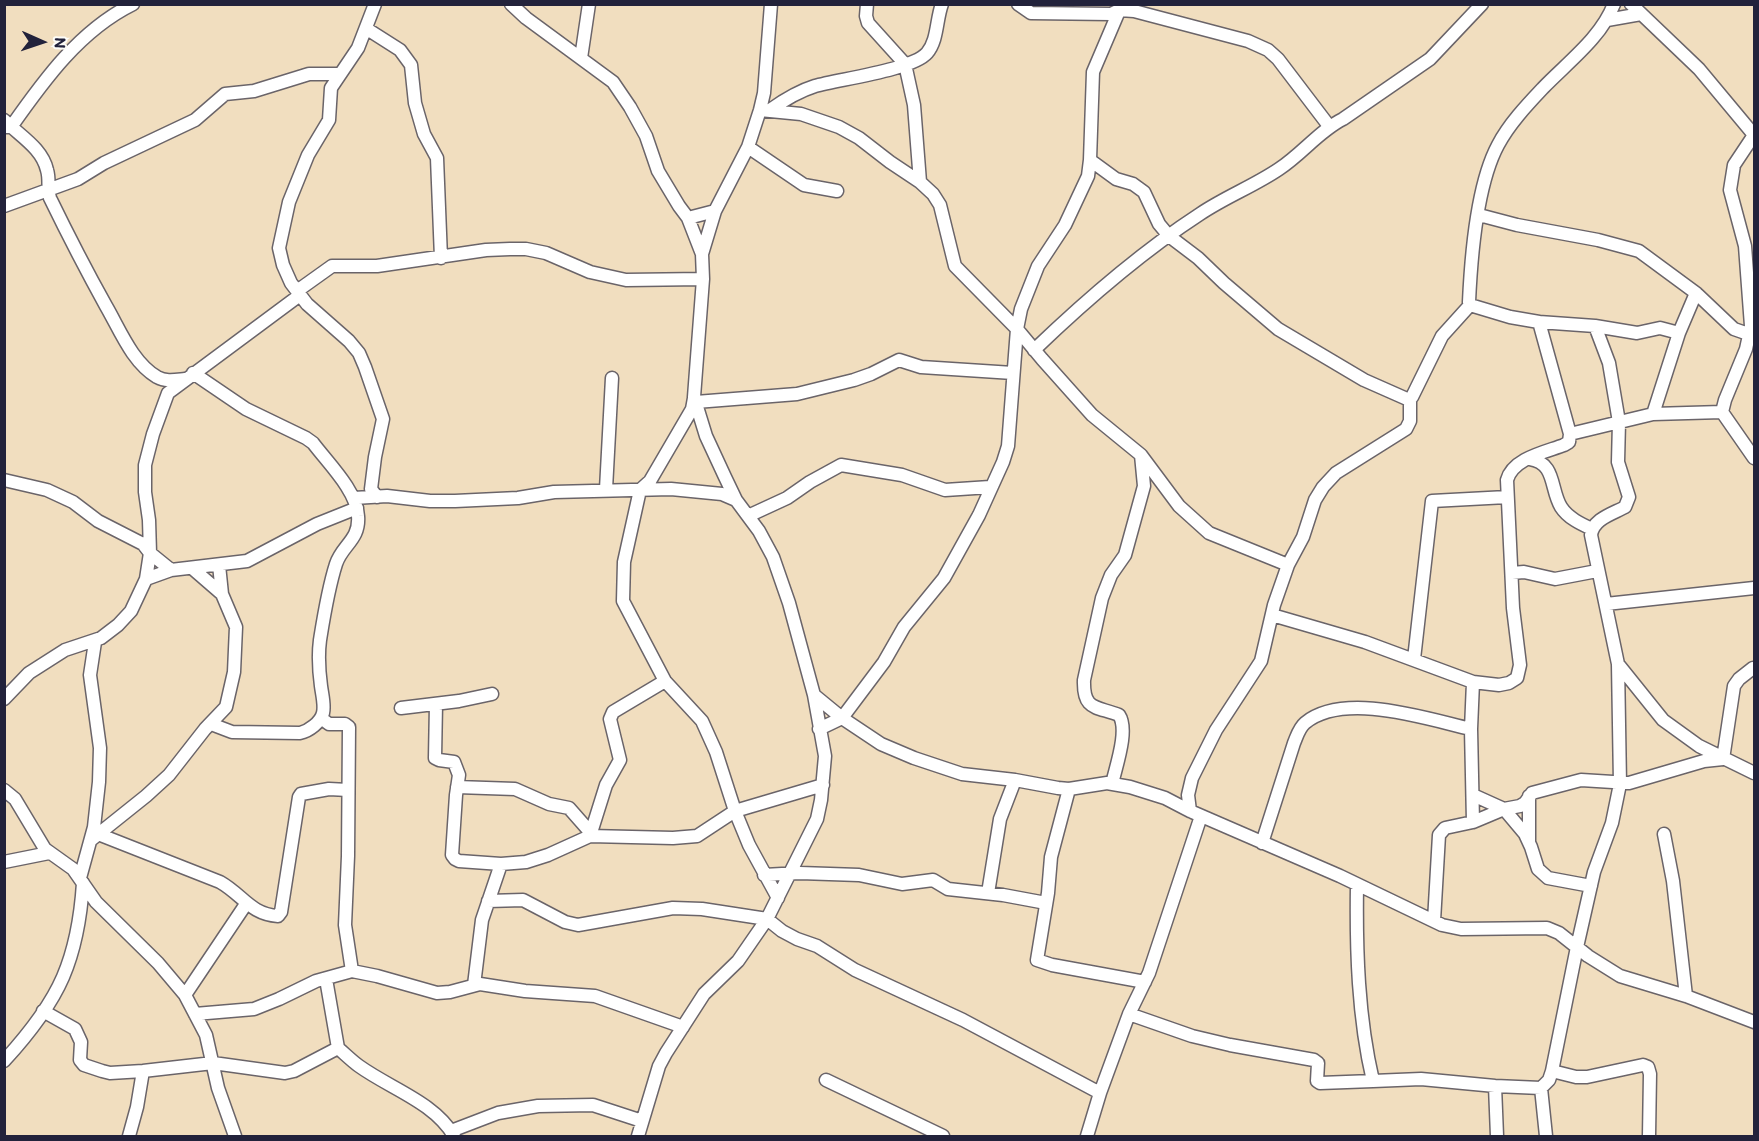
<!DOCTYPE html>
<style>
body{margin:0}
#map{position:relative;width:1759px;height:1141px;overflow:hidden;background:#f1debf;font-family:Itim,sans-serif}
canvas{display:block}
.frame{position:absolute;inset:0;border:6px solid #22223b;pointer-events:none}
.north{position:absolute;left:12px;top:12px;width:60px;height:60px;-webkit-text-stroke:4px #fdfcf7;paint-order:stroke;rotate:93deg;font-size:16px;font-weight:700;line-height:24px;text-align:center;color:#22223b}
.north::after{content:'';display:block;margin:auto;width:21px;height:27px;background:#22223b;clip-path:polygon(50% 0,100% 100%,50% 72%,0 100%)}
</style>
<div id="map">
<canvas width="1759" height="1141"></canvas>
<div class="frame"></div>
<div class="north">N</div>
</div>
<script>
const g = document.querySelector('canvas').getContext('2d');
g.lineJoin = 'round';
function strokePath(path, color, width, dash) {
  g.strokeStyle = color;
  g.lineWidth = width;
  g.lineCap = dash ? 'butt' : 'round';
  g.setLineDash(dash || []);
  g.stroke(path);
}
const minor = new Path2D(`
 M375 4 358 48 331 88 329 120 308 155 289 202 279 248 283 265 291 283 307 304 349 341 359 353 365 367 383 419 375 457 371 489 377 497
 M511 4 526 18 613 82 630 107 646 136 658 171 679 206 688 218 702 254
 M867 4 866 16 868 23 905 64 914 105 920 182
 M1018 4 1031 13 1111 14 1119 10 1134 11 1248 41 1268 50 1278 59 1329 126
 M1631 4 1699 69 1754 135
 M1607 20 1641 14
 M367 29 400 50 411 65 415 103 424 134 437 158 441 258
 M581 58 589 4
 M760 110 801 114 839 127 859 138 890 162 920 182 933 194 940 205 955 266 1017 329 1042 359 1092 415 1141 455 1179 506 1209 533 1288 565
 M770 110C784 100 799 91 815 86 840 79 912 70 927 53 938 40 936 20 942 4
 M4 120C20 136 42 148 47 170 50 179 47 189 50 198 68 235 86 270 106 306 120 330 132 362 157 377 166 382 175 380 185 379
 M6 127H11C44 80 80 30 133 4
 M1754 135 1734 165 1730 190 1745 246 1751 326 1746 349 1725 400 1722 412 1754 458
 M748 147 804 185 837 191
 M1090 160 1116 179 1133 184 1144 192 1159 224 1169 236 1198 258 1224 283 1278 329 1364 380 1407 399 1412 397 1442 336 1470 305
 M4 206 78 179 104 163 195 120 225 94 254 91 309 74H339
 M1479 215 1517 225 1598 240 1639 251 1696 293 1734 329 1754 336
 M688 218 715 211
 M1470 305 1469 302C1471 258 1477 184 1498 145 1509 124 1527 105 1543 88 1568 62 1601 38 1614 4
 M1595 326 1637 333 1660 328 1679 333
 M1034 350C1085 301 1140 253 1200 214 1225 197 1254 186 1279 169 1302 154 1319 131 1343 119L1430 59 1482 4
 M193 373 246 409 306 438 313 443C328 463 357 491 358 516 360 540 342 545 336 564 328 589 324 615 320 640 318 655 319 671 321 686 322 694 325 705 323 713 321 722 309 731 300 733L232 732 211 724
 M694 398 692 409 650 481 640 490 624 562 623 601 665 681 702 721 716 752 735 811 749 845 778 898
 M696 402 797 394 854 380 871 374 899 360 921 367 1013 373
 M1653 414 1722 412
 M1570 434 1653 414 1679 333 1696 293
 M1530 459C1556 463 1550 489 1561 507 1568 518 1581 524 1592 529
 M4 480 47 490 73 502 98 521 143 544 150 553 171 570
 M606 489 612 378
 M354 498 387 496 430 501H455L518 498 554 492 671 489 722 494 736 500
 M748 516 787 498 810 482 841 465 902 475 945 490 990 487
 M192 568 222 594
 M1512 573 1524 572 1555 579 1597 571
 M146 579 171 570 247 561 317 524 357 508
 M1606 604 1754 588
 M1272 615 1365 642 1473 682 1499 685 1509 683 1517 678 1520 665 1513 608 1507 480C1513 458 1546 452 1564 445L1569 442 1570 434 1539 322 1510 317 1470 305
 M1414 659 1432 501 1507 497
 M1618 664 1663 720 1699 746 1754 773
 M814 695 842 718 881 744 914 758 962 774 1015 780 1058 788 1069 789 1107 783 1130 787 1165 798 1190 811 1340 876 1442 925 1461 929 1547 928 1559 933 1588 956 1620 976 1686 996 1754 1022
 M4 699 29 673 65 650 101 638 118 625 131 611 146 579 150 553 149 520 145 492V465L153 434 168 393 300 295 297 291 332 266H377L486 250 510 249H526L546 253 590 272 626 280 703 279
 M436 704 435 758 439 760 454 762 459 775 456 795 452 855 455 859 459 861 501 864 526 862 548 855 590 836 673 838 697 836 735 811 823 785
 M401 708 459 701 492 694
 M321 718 329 724H345L349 727 348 856 345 925 352 971
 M819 729 842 718 884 662 904 627 944 578 979 515 1003 462 1008 446 1017 329 1021 309 1038 266 1065 225 1088 176 1090 160 1093 72 1122 4
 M1112 784C1116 766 1129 730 1119 715 1096 706 1083 711 1084 680L1102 598 1111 575 1125 555 1144 486 1141 455
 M457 787 515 789 549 804 569 808 591 833
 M1069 789 1051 857 1048 893 1037 960 1052 965 1145 982
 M4 790 15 799 45 849 73 869 96 902 158 963 185 995 206 1035 218 1088 235 1136
 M1473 795 1504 809 1525 834 1531 847 1538 869 1548 878 1591 886
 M1190 811 1188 795 1192 778 1216 730 1261 661 1274 605 1288 565 1303 537 1315 500 1323 487 1336 473 1406 429 1410 421V399
 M1473 822 1504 809 1520 806 1525 803 1532 793 1581 780 1629 783 1704 761 1723 759 1734 686 1739 679 1753 668
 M98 834 220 882C243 895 250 914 278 916L281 912 299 797 301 794 329 789 348 790
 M1664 834 1673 881 1686 996
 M590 836 606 785 620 760 610 719 613 712 665 681
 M91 840 146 796 169 775 205 729 226 707 234 672 236 627 222 594 219 565
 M1529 841V796
 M1262 843 1294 743C1297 736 1299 728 1305 723 1344 691 1427 719 1471 729
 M4 862 49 853
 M764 875 800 873 859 875 902 884 933 880 948 889 1003 895 1046 903
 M80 878 94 827 99 782 100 748 90 675 95 642
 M1357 885C1356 950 1358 1017 1373 1081L1421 1079 1495 1086 1541 1088 1549 1080 1552 1071 1577 947 1594 872 1612 823 1620 784 1618 664 1591 535C1593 519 1612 514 1625 507L1629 497 1618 462 1619 422 1609 363 1595 326 1539 322
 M988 893 1000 819 1015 780
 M488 901 523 900 565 922 578 925 673 908 702 909 767 919 782 931 797 939 817 946 855 970 963 1020 1100 1093
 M1434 921 1439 835 1445 828 1473 822 1471 729 1473 682
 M326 979 338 1048C345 1054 352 1061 359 1066 391 1089 434 1102 454 1136
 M474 985 482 920 501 864
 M185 995 246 904
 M43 1011 75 1029 81 1042 80 1060 84 1065 102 1071 110 1073 143 1071 213 1063 285 1073 294 1071 338 1048
 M195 1014 254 1009 279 999 316 981 352 971 377 976 437 993 450 992 480 984 525 991 595 996 683 1027
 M1129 1014 1192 1036 1230 1045 1314 1060 1318 1063 1317 1081 1320 1083 1373 1081
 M4 1061C26 1037 50 1007 63 977 75 949 81 914 83 883
 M1552 1071 1576 1077H1587L1643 1065 1648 1067 1650 1074 1649 1136
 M826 1080 943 1136
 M1495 1086 1497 1136
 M1541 1088 1546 1136
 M451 1131 498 1113 538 1106 593 1105 642 1121
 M129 1136 137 1107 143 1071
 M638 1136 659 1066 666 1053 704 994 738 961 767 919 817 819 821 800 825 756 814 695 789 603 773 557 759 531 736 500 725 477 706 436 694 397 703 279 702 254 715 211 748 147 760 110 764 93 771 4
 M1087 1136 1100 1093 1129 1014 1149 973 1201 816`);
strokePath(minor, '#6a6469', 15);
strokePath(minor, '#fff', 12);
</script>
